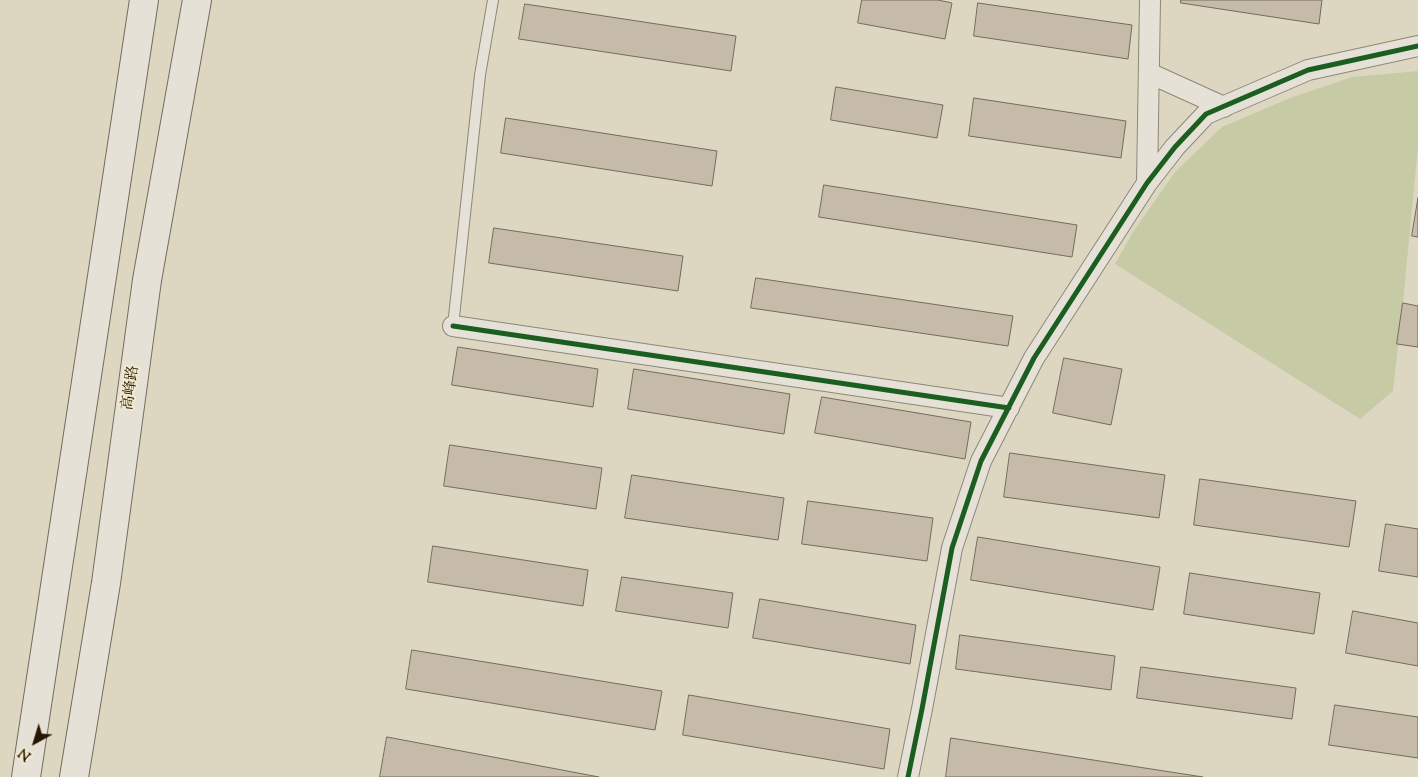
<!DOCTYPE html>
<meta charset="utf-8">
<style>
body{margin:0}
#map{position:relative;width:1418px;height:777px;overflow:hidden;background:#ddd7c2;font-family:"Sorts Mill Goudy",serif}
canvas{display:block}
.north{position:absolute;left:10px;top:717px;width:50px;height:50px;-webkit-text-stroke:4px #f1e9d0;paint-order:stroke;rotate:219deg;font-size:14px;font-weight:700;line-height:20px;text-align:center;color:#291600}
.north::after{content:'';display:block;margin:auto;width:18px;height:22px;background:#291600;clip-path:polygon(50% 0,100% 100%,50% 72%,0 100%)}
</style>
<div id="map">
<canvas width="1418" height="777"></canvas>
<div class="north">N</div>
</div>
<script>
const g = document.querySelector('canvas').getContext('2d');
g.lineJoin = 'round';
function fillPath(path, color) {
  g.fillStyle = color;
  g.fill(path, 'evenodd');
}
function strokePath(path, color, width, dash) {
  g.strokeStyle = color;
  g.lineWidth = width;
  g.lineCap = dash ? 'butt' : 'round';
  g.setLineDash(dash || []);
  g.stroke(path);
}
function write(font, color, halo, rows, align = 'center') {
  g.font = font + ' "Sorts Mill Goudy","Noto Serif SC",serif';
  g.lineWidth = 4;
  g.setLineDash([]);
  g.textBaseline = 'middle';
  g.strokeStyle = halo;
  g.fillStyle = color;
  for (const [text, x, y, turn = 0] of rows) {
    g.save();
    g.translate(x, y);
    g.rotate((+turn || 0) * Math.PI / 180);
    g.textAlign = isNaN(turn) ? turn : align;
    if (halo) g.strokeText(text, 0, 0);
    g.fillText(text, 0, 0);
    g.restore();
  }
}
fillPath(new Path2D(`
 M1418 71V146L1403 303 1393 391 1360 419 1115 264 1133 232 1175 172 1222 127 1290 98 1352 77Z`), '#c6cba6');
const building = new Path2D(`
 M862 0H938L952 3 945 39 858 23Z
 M1181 0H1322L1319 24 1181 3Z
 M978 3 1132 25 1128 59 974 36Z
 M525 4 736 36 731 71 519 39Z
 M836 87 943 105 937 138 831 120Z
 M974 98 1126 121 1121 158 969 136Z
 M506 118 717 151 712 186 501 153Z
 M824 185 1077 225 1072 257 819 217Z
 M1418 198V237L1412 236Z
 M494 228 683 256 678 291 489 263Z
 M756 278 1013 316 1008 346 751 308Z
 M1403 303 1418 306V347L1397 344Z
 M458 347 598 369 593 407 452 385Z
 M1064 358 1122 369 1111 425 1053 413Z
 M634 369 790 394 784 434 628 409Z
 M822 397 971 422 965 459 815 433Z
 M450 445 602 468 596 509 444 486Z
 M1010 453 1165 475 1159 518 1004 497Z
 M632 475 784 498 778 540 625 518Z
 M1200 479 1356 501 1349 547 1194 525Z
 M808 501 933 518 927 561 802 544Z
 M1386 524 1418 529V577L1379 571Z
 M978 537 1160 567 1153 610 971 580Z
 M433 546 588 570 583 606 428 582Z
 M1190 573 1320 593 1314 634 1184 614Z
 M622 577 733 593 728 628 616 611Z
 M760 599 916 625 910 664 753 638Z
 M1353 611 1418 623V666L1346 653Z
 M960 635 1115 656 1111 690 956 669Z
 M412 650 662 691 655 730 406 689Z
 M1141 667 1296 688 1292 719 1137 698Z
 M689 695 890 729 884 769 683 735Z
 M1335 705 1418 717V758L1329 745Z
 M387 737 599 777H380Z
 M951 738 1203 777H946Z`);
fillPath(building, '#c6baa9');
strokePath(building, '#736c5e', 1);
const lane = new Path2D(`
 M453 326 480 75 493 0`);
const street = new Path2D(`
 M1149 73 1224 107
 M1147 183 1150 0
 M453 326 1009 408
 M908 777 922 709 952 548 981 461 1034 358 1147 183 1175 147 1206 114 1308 70 1418 46`);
const secondary = new Path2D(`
 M26 777 144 0
 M74 777 106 583 147 280 197 0`);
strokePath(lane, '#8d8778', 12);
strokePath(street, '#8d8778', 22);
strokePath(secondary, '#736c5e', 30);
strokePath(lane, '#e5e1d7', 10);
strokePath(street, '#e5e1d7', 20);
strokePath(secondary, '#e5e1d7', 28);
strokePath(new Path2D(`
 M453 326 1009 408
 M908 777 922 709 952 548 981 461 1034 358 1147 183 1175 147 1206 114 1308 70 1418 46`), '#1b5e20', 5);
write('15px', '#291600', '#f1e9d0', [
 ["高峰路",132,388,-82]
]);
</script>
